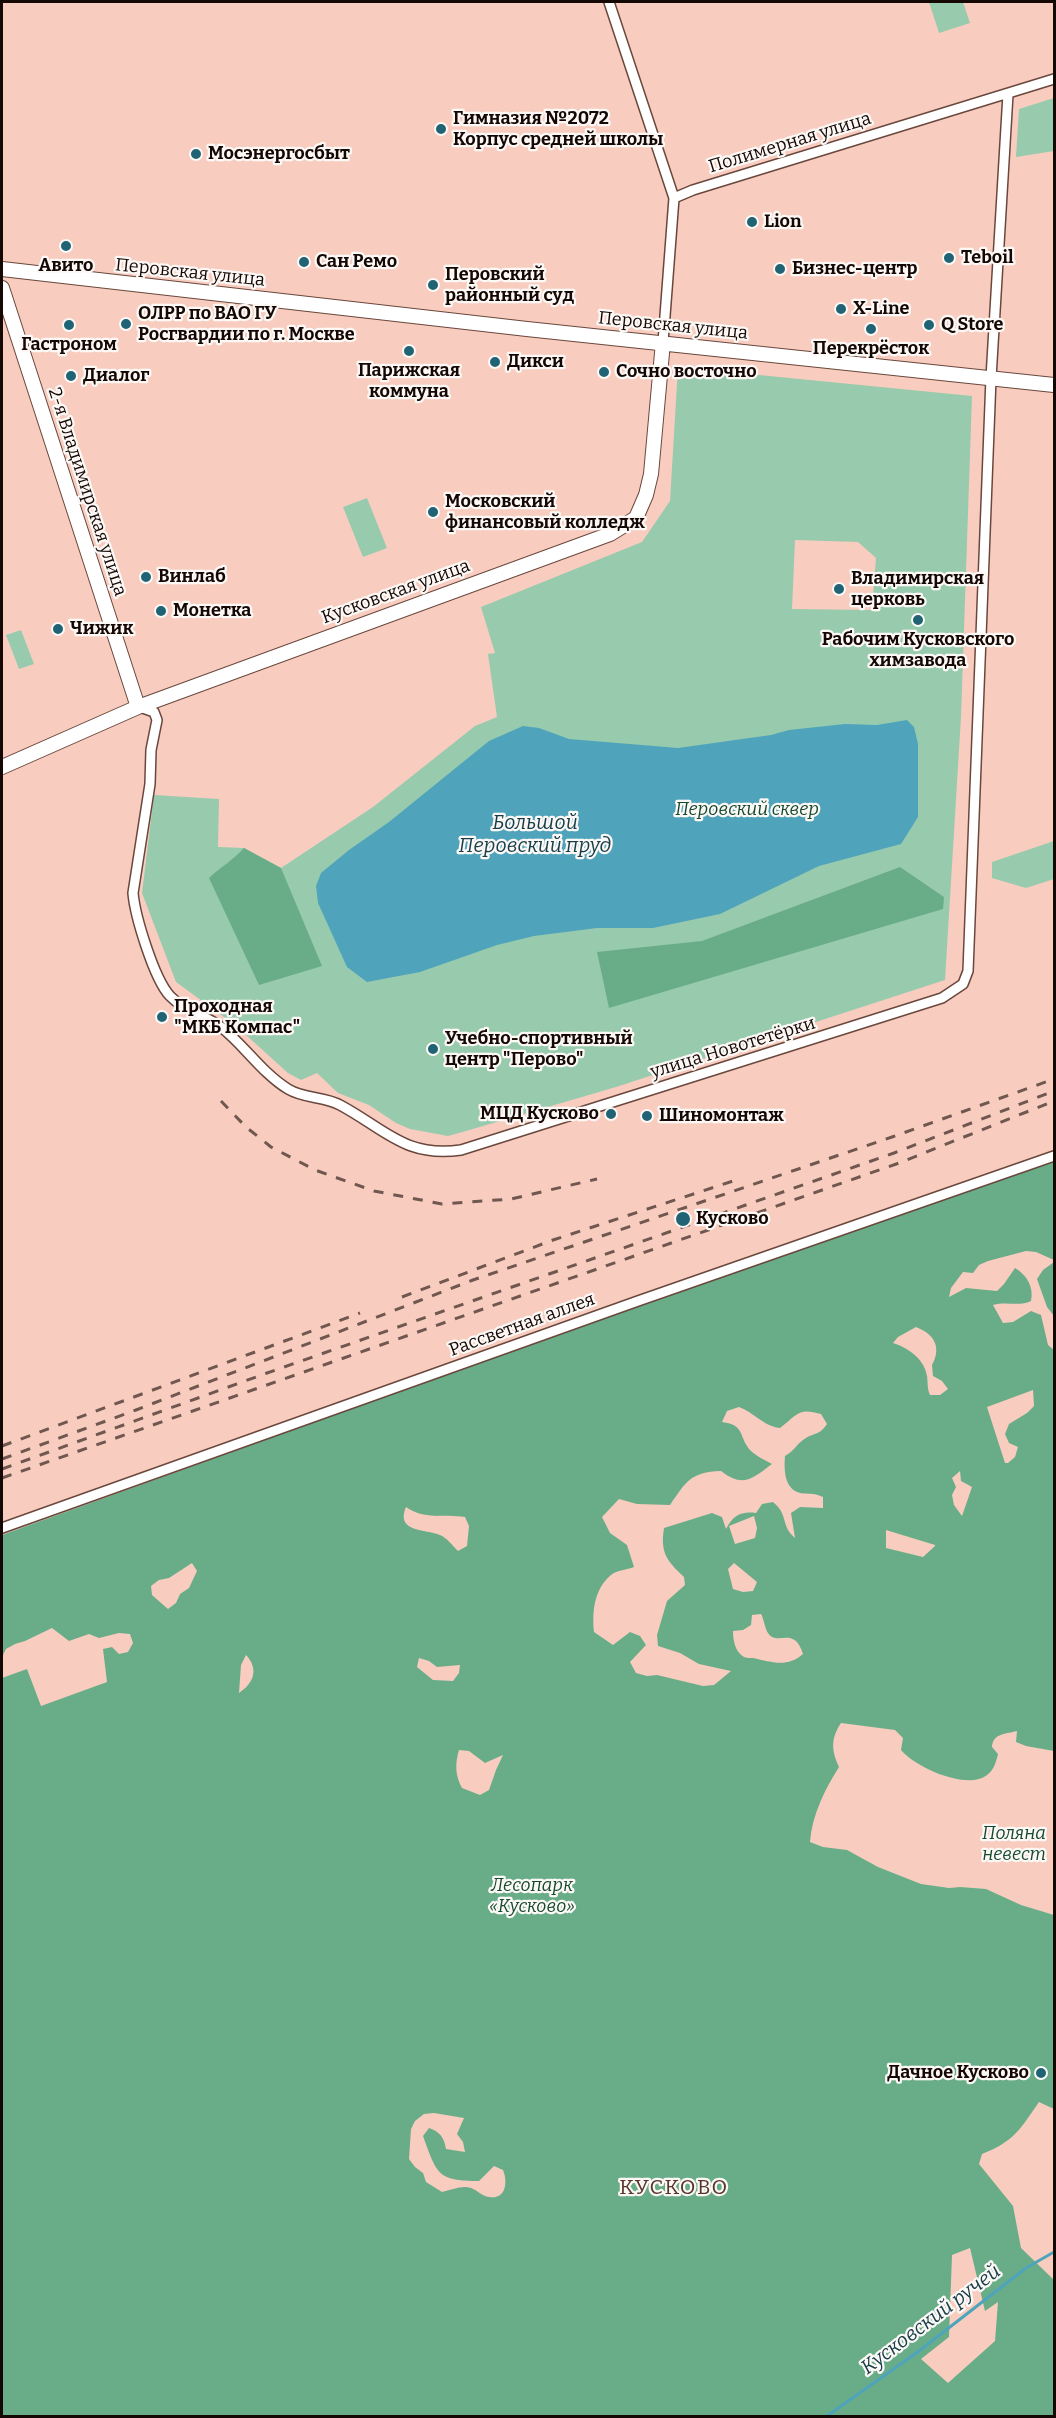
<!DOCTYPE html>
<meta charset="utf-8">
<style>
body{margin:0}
#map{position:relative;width:1056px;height:2418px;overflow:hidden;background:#f8cdbf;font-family:Bitter,serif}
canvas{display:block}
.frame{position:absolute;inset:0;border:3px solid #150804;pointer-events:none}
</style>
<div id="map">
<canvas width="1056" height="2418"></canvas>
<div class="frame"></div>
</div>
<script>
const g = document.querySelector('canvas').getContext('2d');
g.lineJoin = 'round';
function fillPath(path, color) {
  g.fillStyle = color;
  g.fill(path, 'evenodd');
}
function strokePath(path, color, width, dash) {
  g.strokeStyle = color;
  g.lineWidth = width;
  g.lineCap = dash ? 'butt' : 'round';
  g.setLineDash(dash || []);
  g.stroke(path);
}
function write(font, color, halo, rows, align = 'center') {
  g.font = font + ' Bitter,serif';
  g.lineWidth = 4.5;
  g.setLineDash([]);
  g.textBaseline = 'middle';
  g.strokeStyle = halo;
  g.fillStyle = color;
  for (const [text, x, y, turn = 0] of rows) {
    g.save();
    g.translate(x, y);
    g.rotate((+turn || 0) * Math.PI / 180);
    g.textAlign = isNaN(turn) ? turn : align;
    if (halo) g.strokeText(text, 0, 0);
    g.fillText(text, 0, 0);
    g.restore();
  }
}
fillPath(new Path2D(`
 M929 2H963L970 23 939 33Z
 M1054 98V151L1016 157 1019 109Z
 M678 367 972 396 961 717 945 980 616 1087 466 1131 448 1136 410 1129 396 1123 369 1105 338 1093 317 1073 301 1080 288 1073 235 1025 176 982 142 893 154 795 219 799 218 847 244 848 281 868 373 807 475 726 497 717 488 654 495 653 481 607 642 542 670 501ZM795 540 858 542 876 558 872 610 792 609Z
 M367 498 387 548 363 557 343 507Z
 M21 630 34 664 19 669 6 635Z
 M1054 841V879L1026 888 992 878V862Z`), '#98caad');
fillPath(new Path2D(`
 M244 848 281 868 322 966 259 985 209 878C221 867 233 860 244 848Z
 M900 867 944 897 943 909 609 1008 597 952 702 941Z
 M1054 1159V1260L1036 1252 1026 1251 988 1261 979 1265 973 1273 963 1272 951 1288 949 1297 966 1288 997 1291 1004 1284 1015 1268C1027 1275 1034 1287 1031 1301 1019 1307 1007 1301 993 1305L1003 1323 1013 1322 1031 1311 1041 1315 1048 1345 1054 1350V1751L1026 1746 1016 1742 1017 1731C1006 1734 993 1733 992 1747L998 1754C996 1762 994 1770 987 1775 967 1791 915 1767 901 1750L903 1738 895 1730 841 1723C831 1738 831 1750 839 1767 825 1789 812 1815 810 1842L823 1847 847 1850 878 1867 921 1884 949 1888 960 1887 986 1889 1021 1905 1054 1915V2109L1039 2102C1020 2129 1015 2141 982 2154L979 2164 1013 2206 1021 2248 1053 2279 1054 2278V2416H2V1678L27 1669 41 1706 107 1682 103 1649 112 1647 119 1654 128 1652 133 1643 130 1634 119 1633 99 1638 89 1634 69 1641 52 1628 25 1641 15 1644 6 1649 2 1657V1535L583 1325ZM916 1327C934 1334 942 1347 932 1365L933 1376 942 1381 948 1389 940 1395H930C927 1388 928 1383 927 1376 924 1358 908 1348 893 1343L898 1337ZM1033 1390 1034 1406 1027 1413 1009 1424 1005 1434 1009 1443 1018 1447 1015 1457 1008 1463H1005L987 1407ZM739 1407C755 1413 763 1426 780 1428 797 1415 798 1407 821 1414L827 1424C819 1436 814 1432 803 1440 796 1445 793 1452 785 1456 784 1469 784 1489 800 1493 809 1495 812 1492 823 1497V1508L800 1507 791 1513 795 1538C780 1525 789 1515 773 1502L762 1504 756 1513C742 1511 733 1515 726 1529L722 1517 712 1513 664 1528C660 1553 667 1561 684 1577L685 1585 667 1601 657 1635 658 1646 680 1653 699 1664 731 1671 714 1685 703 1686 657 1675 647 1676 636 1673 630 1662 646 1645 640 1636 630 1632 613 1645 594 1632C592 1612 594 1589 611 1575 617 1570 627 1570 634 1567L627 1545 610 1533 602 1517 619 1499 637 1504 670 1505C686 1482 690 1472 721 1471 743 1488 752 1479 772 1464 765 1460 756 1456 751 1451 738 1437 746 1425 722 1422L727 1411ZM960 1471 961 1481 972 1487 962 1516 954 1505 952 1495 956 1487 952 1478ZM406 1507C424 1520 444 1514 465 1517L469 1526 467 1546 458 1551C452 1545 447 1538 440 1535 427 1529 395 1533 406 1507ZM754 1516 757 1528 755 1538 735 1544 729 1526ZM886 1530 935 1545V1546L923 1557 886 1548ZM192 1563 197 1571 189 1588 180 1594 176 1603 168 1609 152 1595 151 1586 159 1580 169 1578ZM734 1563 757 1582 753 1591 743 1592 733 1589 728 1569ZM761 1614C764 1619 765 1629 768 1633 777 1647 794 1625 803 1654 787 1668 772 1662 753 1658 752 1658 745 1658 744 1657 735 1652 733 1640 733 1631L743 1630 751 1625 752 1615ZM246 1655C259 1669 254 1683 239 1693L241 1665ZM419 1658 429 1661 437 1667 460 1665 459 1673 453 1681 433 1680 417 1667ZM459 1750 469 1751 485 1763 503 1755 496 1770 489 1790 480 1795 462 1788C455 1775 455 1764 459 1750ZM434 2113 464 2118 457 2134 463 2142 465 2152 446 2149C444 2137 440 2132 429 2128L423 2136C437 2174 437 2181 479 2181L494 2166 503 2170C508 2182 506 2200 489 2197 482 2196 477 2190 471 2188 462 2185 451 2190 442 2192L426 2182 423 2173 415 2167 409 2159 411 2129 415 2121 424 2114ZM970 2248 985 2311 998 2302 995 2341 948 2383 921 2359 949 2337 952 2255Z
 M1054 1262V1316L1047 1307 1037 1279 1043 1270Z`), '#69ad88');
fillPath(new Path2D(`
 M907 720 914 727 918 744V817L901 844 819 866 720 914 653 928H597L534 936 497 945 420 972 367 982 347 967 318 903 316 886 321 873 349 850 389 822 489 741 523 726 539 728 569 739 678 748 771 735 789 730 845 724 877 725Z`), '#4fa4bc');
strokePath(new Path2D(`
 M827 2416 919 2351 1026 2268 1054 2252`), '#4fa4bc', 3);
const street = new Path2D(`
 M609 2 674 198 663 342
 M674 198 693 190 1054 79
 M140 707 154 712 157 720 151 750 150 784 133 893C135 916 154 979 170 996 183 1010 205 1015 221 1027 244 1045 262 1073 288 1089 304 1099 324 1096 340 1105 385 1129 405 1158 461 1150L942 998 963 984 968 971 991 378 1008 94
 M2 1528 638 1301 1054 1156`);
const secondary = new Path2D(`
 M2 269 527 329 1054 385
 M2 288 138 707
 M2 767 138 707 610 534 636 518 646 495 651 474 663 342`);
strokePath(street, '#6a473c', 12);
strokePath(secondary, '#6a473c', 16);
strokePath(street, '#fff', 9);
strokePath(secondary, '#fff', 14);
strokePath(new Path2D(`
 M221 1101 246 1127 271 1147 315 1170 374 1191 442 1204 511 1199 597 1179
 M402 1297 553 1240 733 1181
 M2 1446 360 1313
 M2 1459 136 1410 473 1280 892 1137 1054 1079
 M2 1469 267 1373 894 1153 1054 1091
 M2 1478 899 1163 1054 1101`), '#70574f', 3, [10, 10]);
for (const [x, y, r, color] of [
 [441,129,6,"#1f6375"],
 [196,154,6,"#1f6375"],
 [752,222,6,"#1f6375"],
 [66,246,6,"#1f6375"],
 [949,258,6,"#1f6375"],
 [304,262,6,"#1f6375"],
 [780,269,6,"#1f6375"],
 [433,285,6,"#1f6375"],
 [841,309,6,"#1f6375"],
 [126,324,6,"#1f6375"],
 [69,325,6,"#1f6375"],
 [929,325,6,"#1f6375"],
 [871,329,6,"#1f6375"],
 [409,351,6,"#1f6375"],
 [495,362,6,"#1f6375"],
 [604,372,6,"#1f6375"],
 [71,376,6,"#1f6375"],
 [433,512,6,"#1f6375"],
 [146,577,6,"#1f6375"],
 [839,589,6,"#1f6375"],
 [161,611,6,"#1f6375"],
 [918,620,6,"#1f6375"],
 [58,629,6,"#1f6375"],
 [162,1017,6,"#1f6375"],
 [433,1049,6,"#1f6375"],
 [611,1114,6,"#1f6375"],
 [647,1116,6,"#1f6375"],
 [683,1219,8,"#1f6375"],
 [1041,2073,6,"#1f6375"]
]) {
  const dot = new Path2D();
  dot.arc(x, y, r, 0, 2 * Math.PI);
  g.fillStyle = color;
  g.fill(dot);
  strokePath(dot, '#fcf8f6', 2);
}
write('bold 18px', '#150804', '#fcf8f6', [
 ["Гимназия №2072",453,119],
 ["Корпус средней школы",453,140],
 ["Мосэнергосбыт",208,154],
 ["Lion",764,222],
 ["Teboil",961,258],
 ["Сан Ремо",316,262],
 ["Авито",66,266,"center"],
 ["Бизнес-центр",792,269],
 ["Перовский",445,275],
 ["районный суд",445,296],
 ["X-Line",853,309],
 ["ОЛРР по ВАО ГУ",138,314],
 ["Росгвардии по г. Москве",138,335],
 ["Q Store",941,325],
 ["Гастроном",69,345,"center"],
 ["Перекрёсток",871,349,"center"],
 ["Дикси",507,362],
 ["Парижская",409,371,"center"],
 ["коммуна",409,392,"center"],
 ["Сочно восточно",616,372],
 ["Диалог",83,376],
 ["Московский",445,502],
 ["финансовый колледж",445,523],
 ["Винлаб",158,577],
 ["Владимирская",851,579],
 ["церковь",851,600],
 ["Монетка",173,611],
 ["Чижик",70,629],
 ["Рабочим Кусковского",918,640,"center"],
 ["химзавода",918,661,"center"],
 ["Проходная",174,1007],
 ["\"МКБ Компас\"",174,1028],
 ["Учебно-спортивный",445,1039],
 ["центр \"Перово\"",445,1060],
 ["МЦД Кусково",599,1114,"right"],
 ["Шиномонтаж",659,1116],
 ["Кусково",696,1219],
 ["Дачное Кусково",1029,2073,"right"]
], 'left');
write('18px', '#150804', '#fcf8f6', [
 ["Полимерная улица",790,143,-17],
 ["Перовская улица",190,273,6],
 ["Перовская улица",673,326,6],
 ["2-я Владимирская улица",87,492,72],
 ["Кусковская улица",396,592,-20],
 ["улица Новотетёрки",733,1048,-17],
 ["Рассветная аллея",522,1325,-20]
]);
write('italic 18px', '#144930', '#fcf8f6', [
 ["Перовский сквер",747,810],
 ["Поляна",1014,1834],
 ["невест",1014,1855],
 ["Лесопарк",532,1886],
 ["«Кусково»",532,1907]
]);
write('italic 20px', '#163d48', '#fcf8f6', [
 ["Большой",535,823],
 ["Перовский пруд",535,846],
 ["Кусковский ручей",931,2320,-37]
]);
g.letterSpacing = '1.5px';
write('21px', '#56352a', '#fcf8f6', [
 ["КУСКОВО",674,2188]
]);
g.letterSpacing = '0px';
</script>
